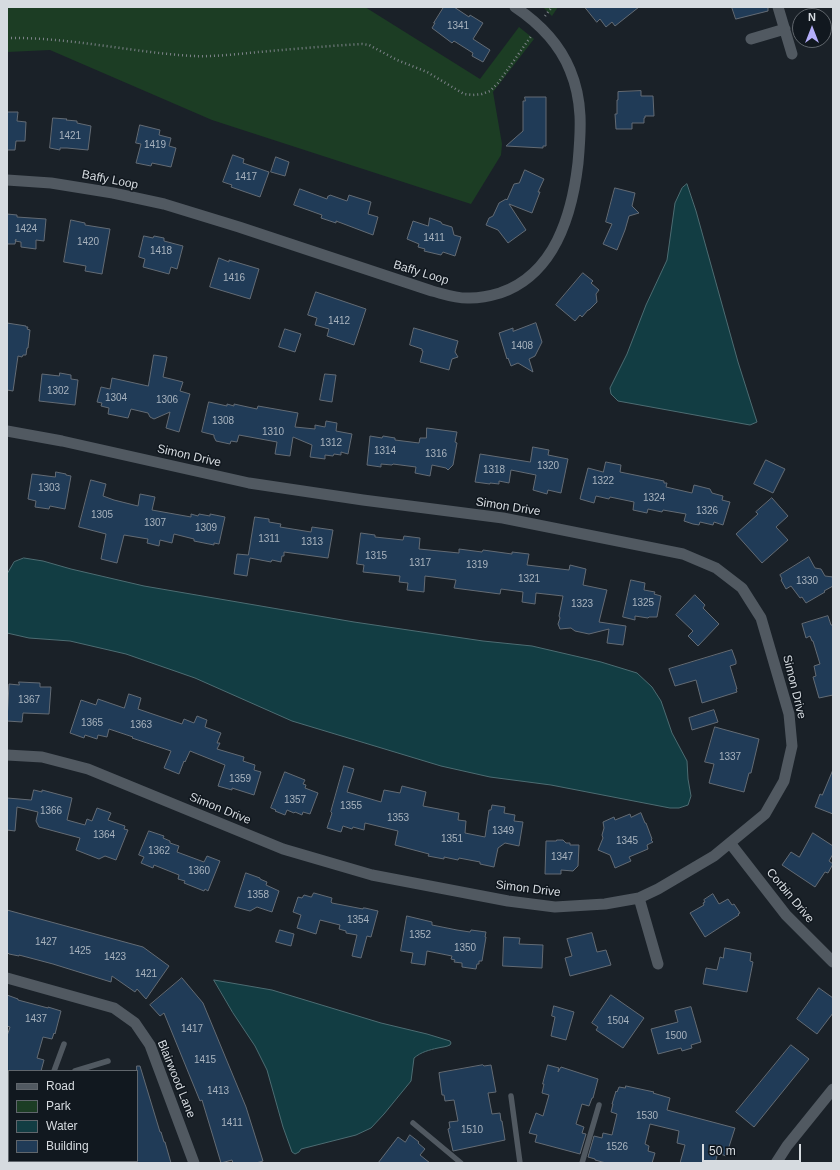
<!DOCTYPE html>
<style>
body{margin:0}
#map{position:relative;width:840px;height:1170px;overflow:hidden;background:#1a2128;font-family:Helvetica,sans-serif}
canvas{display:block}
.frame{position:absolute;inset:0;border:8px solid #d6dbe0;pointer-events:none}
.legend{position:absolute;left:8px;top:1070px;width:130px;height:92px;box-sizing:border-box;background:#11181f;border:1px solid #60666c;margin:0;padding:5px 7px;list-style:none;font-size:12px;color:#d6dbe0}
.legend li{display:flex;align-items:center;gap:8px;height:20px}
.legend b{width:20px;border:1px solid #60666c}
.north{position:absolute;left:792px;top:8px;width:40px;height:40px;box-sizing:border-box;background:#11181f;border:1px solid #60666c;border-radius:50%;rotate:0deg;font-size:11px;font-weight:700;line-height:16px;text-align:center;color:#d6dbe0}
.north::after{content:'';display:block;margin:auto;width:14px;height:18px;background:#b3adf9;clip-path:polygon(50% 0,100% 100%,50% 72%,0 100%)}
.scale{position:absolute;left:702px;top:1144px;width:99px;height:18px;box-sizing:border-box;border:2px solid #d6dbe0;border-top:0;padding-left:5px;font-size:12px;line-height:14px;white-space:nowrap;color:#d6dbe0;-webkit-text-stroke:3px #11181f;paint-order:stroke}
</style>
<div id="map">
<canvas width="840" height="1170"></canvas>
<div class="frame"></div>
<ul class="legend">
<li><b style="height:5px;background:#515961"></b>Road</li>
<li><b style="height:11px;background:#1c3d24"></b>Park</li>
<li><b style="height:11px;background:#123d43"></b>Water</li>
<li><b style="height:11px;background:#203b57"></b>Building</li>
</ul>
<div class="north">N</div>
<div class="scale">50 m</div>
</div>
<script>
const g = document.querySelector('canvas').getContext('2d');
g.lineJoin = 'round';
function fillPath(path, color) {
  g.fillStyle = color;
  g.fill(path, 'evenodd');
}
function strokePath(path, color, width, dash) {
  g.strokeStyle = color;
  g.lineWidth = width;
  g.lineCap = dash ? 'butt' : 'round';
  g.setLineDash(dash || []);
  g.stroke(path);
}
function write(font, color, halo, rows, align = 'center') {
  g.font = font + ' Helvetica,sans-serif';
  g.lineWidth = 3;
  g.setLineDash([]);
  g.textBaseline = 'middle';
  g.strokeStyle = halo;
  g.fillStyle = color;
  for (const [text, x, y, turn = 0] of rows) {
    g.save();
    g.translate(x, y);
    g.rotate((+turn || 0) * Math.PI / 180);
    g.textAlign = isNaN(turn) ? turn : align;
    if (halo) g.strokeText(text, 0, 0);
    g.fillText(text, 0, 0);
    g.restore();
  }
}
fillPath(new Path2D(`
 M7 7H365L480 79 519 27 534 39 493 92 502 144 501 155 471 204 212 120 50 50 7 52Z
 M543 7H558L552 16Z`), '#1c3d24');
const water = new Path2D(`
 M687 184 696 211 738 362 757 422 750 425 618 401 611 394 610 388 627 354 646 305 667 260 675 203 682 188Z
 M24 558 43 561 71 569 144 586 354 622 483 641 532 646 601 662 637 673 652 687 661 701 672 733 687 761 688 779 691 796 688 805 679 808H670L551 785 490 777 441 766 292 721 195 678 126 654 70 641 29 638 7 633V574L14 562Z
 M214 980 272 990 381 1023 427 1034 450 1041 451 1043 450 1045C446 1047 442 1047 438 1048 429 1050 421 1052 414 1058L411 1081 384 1114 371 1128 356 1135 301 1149 299 1152 295 1154 292 1152 283 1127 267 1070 255 1046 233 1013Z`);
fillPath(water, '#123d43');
strokePath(water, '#4d6c72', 1);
const building = new Path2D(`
 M444 7H454L469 17 470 15 483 23 473 39 490 50 483 62 472 56 473 53 454 41 452 43 432 28 435 23H434Z
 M585 7H639L615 26 612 22 606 27 600 19 597 22Z
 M732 7H768V11L736 19Z
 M641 91V96H653L654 116H645V118H644V123H632V129H616L615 114H617V100H618V92Z
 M525 97H546V146H543V148L506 146 523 131V101H525Z
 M7 112H18L17 121 26 122 25 141H16L15 150H7Z
 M53 118 67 119 66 120 77 121V123L91 126 88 150 67 148H60V150L50 148Z
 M140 125 160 130 159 135 171 138 169 146 176 148 171 167 152 163 151 166 136 163 141 144 136 143Z
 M233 155 244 159 243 163 269 172 260 197 231 187 232 185 223 182Z
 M276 157 289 162 285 176 271 172Z
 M525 170 544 179 538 192H540L532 213 509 204 526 230 508 243 498 230 486 225 489 218 493 216 499 203 506 199 507 200 514 184 519 183Z
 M615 188 635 193 632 206 639 213 629 216 625 230 617 250 603 244 612 224 606 222Z
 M300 189 327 199 328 196H329L330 195 347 201 349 195 371 202 368 214 378 217 373 235 336 221V223L321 218 322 215 294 205Z
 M7 214 17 215V217L46 219 44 241 36 240V249L21 247V242L15 241 16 239 15 244H7Z
 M430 218 441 222 442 224 452 227 454 235 461 237 455 256 443 252 441 255 424 251 425 249 418 247 419 244 407 239 413 221 428 226Z
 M71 220 85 223V225L110 229 102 274 85 271 86 266 64 262Z
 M144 236 153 238 154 236 164 238V241L183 246 177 269 171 267 169 274 143 267 145 259 139 257Z
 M219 258 229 262V260L259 269 250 299 210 287Z
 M583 273 593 281 591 283 599 290 596 294 597 302 589 310H588L582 317 580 315 575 321 556 305Z
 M316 292 366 309 354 345 327 336 329 329 315 325 317 318 308 315Z
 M7 323 26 326V327H28L27 329 30 330 28 348H27L26 355H23L22 357 18 356 13 391 7 390Z
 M536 323 542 342 535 356 529 359 533 372 518 363 511 366 508 358 507 359 499 333 513 328V331Z
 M414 328 458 341 455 352 458 357 452 359 449 370 420 362 423 351H422V349L410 345Z
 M285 329 301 334 295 352 279 347Z
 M154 355 167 357 163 377 183 382 180 391 190 394 179 432 166 428 170 412 154 419 150 417 148 413 131 409 128 418 108 414 109 408 101 406 102 403 97 402 101 387 110 389 112 378 148 386Z
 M60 373 71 375V379L78 380 75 405 39 401 42 374 59 376Z
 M325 374 336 375 332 402 320 400Z
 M209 402 227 406V404L234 406V404L257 409 258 406 298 413 295 427 315 429V425L325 427 326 421 337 423 336 431 352 434 348 454 341 452V455L334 454 333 456 325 455V459L310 457 312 445 293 437 290 456 275 454 277 442 239 435 237 442 231 441 230 444 216 441 214 437V435L202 432Z
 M427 428 457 432 455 442 457 443 453 465 448 470 446 468 432 465 430 476 415 473 416 467 393 464 392 465 381 464V467L367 465 370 436 382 438 383 436 395 438V440L419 443 420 438H426Z
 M533 447 549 450 548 455 568 459 561 493 548 490 547 494 533 490 536 475 511 470 509 483 499 481V484L490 483V484L475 482 480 454 530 462Z
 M766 460 785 469 773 493 754 484Z
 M606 462 621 465 620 472 664 481V483H667L666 487 692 493 694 485 710 489 712 493 723 496 722 500 730 502 723 525 714 522 713 525 700 522 699 525 693 524 684 521 686 514 663 510 662 512 648 509 647 513 633 510 634 502 610 497 609 499 596 496 594 503 580 499 588 468 603 472Z
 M56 472 66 474V475L71 476 65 509 50 506 49 509 35 507 36 501 28 499 32 474 55 477Z
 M91 480 106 484 103 496 114 500 138 506 140 494 155 497 152 510 191 517V514L198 516 199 514 210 516V514L225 517 219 544 214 543V545L194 541V539L174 534 172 543 160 540 159 546 147 543 148 539 124 535 117 563 101 559 106 534 79 527Z
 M772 498 788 516 776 527 788 540 762 563 736 534 758 514 756 512Z
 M255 517 269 519V522L281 524 280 527 311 532 312 527 333 530 328 558 284 552V556H282L281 562 272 560 271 562 250 558 247 576 234 574 237 554 248 555Z
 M361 533 375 535V537L403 540 404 536 420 538 419 549 459 553V549L482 552 483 550 512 554V552L529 554 527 565 569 570 570 565 586 569 583 585 607 590 599 622 626 626 623 645 607 643 609 629 589 634 575 631 571 628 560 629 558 624 560 618 559 616 563 596 536 593 535 604 522 602 523 592 501 589 500 594 454 588 456 580 425 576 424 592 407 590 408 583 399 582 400 576 363 572 364 565 357 564Z
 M809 557 815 568 821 569 825 576 833 577V586L824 591 825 592 806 603 802 597 800 598 791 586 786 589 781 580 782 579 780 575Z
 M631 580 645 583 644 590 655 592 654 594 661 596 657 617H649L648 618 635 616V620L623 617Z
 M695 595 705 605 703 608 719 624 698 646 688 636 693 631 676 615Z
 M828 616 831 625H833V695L819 698 813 677 816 676 814 666 820 664 813 641H812L810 636 806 638 802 624Z
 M732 650 736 661V664L730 666 737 689H736L737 692 702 703 696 680 675 686 669 669Z
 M19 682 40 683V687H51L49 714 23 713 22 722 7 721 9 684 19 685Z
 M129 694 141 698 138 709 182 724 184 719 194 723 197 716 207 720 205 727 221 733 217 743H220L217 749 244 757 243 761 255 765 254 770 261 772 254 795 232 788V790L218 786 225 765 190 751 185 762 184 761 179 774 164 768 171 751 132 738 133 737 109 729 107 737 98 735 97 739 85 735 84 738 70 733 81 700 96 705 98 699 124 708Z
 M714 710 718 722 692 730 689 718Z
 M715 727 759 739 751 773H749L744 792 709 783 714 764 705 762Z
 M344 766 354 769 347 792 381 802 384 790 400 793 402 786 426 792 423 806 459 813 458 820 466 821 465 833 485 837 489 810H491L492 805 505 807 504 813 515 815 514 821 523 822 519 846 505 843 498 848 494 867 480 864V862L459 858 458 860 444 857V859L428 856 429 854 395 845 398 831 365 823 364 830 353 827 352 829 343 826 341 832 327 828 332 813 331 812Z
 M833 770V814L815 807 820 794 822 795Z
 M285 772 305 780 303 784 306 785 305 788 318 793 310 814 303 812 302 815 295 812 294 813 287 810 285 815 275 811 276 810 271 808Z
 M34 790 42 792V790L72 798 67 820 85 825 87 819 92 821 97 808 111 813 108 820 125 826 124 829 128 830 116 860 105 856 99 859 76 850 80 838 39 827 36 821 38 812 17 807 15 831 7 830V798L31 800Z
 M641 813 645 823H646L652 839 651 840 653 842 647 845 648 849 629 857 631 861 615 868 610 855 598 850 603 838 602 835 604 828 603 822 614 817 615 820 630 814 631 817Z
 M149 831 164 836 163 838 170 841V843L179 846 177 852 204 862 207 856 220 861 208 891 205 889 204 891 184 883 185 881 178 879 179 875 154 865 153 868 141 863 144 857 139 855Z
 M813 833 833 846V854L829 861 833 864 828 873 825 872 815 887 782 865 791 852 799 857Z
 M557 840H563L566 843H570V845H579L578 866 573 871 561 870V874H545L546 841H556Z
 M246 873 260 878V879L267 882 266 885 279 891 272 912 257 907 250 911 235 907Z
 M314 893 332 898 331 902 332 903 363 909V908H365L378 911 371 937 367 936 361 958 352 956 357 935 346 933V931L339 929 340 925 320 920 316 934 297 928 301 915 293 912 298 897 302 898 304 895 311 897Z
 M713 894 719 904 728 899 732 905 734 904 740 913 738 914 739 915 705 937 690 913 704 905 703 903 705 902 704 900Z
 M7 910 143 947 169 966 146 999 137 989 135 992 112 976 111 982 53 964 19 955V956L9 954 7 952Z
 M407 916 432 922V925L457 930 470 932 471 930 486 932 485 937H486L482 961H479V964H477L476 969 462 967V963L454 962 455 960 451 959 452 956 427 951 425 965 411 963 413 953 401 951Z
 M280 930 294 934 291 946 276 942Z
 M592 933 597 952 606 950 611 965 570 976 565 958 572 956 567 939Z
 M504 937 520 938 519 944 543 945 542 968 503 966Z
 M725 948 751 953 750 961 753 962 747 992 703 984 706 968 717 970 720 957 723 958Z
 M182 978 203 1003 246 1107 263 1161 256 1163H233L232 1160 221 1163 202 1100 200 1101 164 1013 160 1016 150 1005Z
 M819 988 833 998V1013L817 1034 797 1019Z
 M7 995 18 999V1000L48 1008V1007L61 1011 55 1034 54 1033 52 1039 43 1037 37 1058 44 1060 41 1071H7V1036L10 1027 7 1026Z
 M611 995 644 1018 623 1048 596 1030 598 1027 592 1023Z
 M554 1006 574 1012 566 1040 551 1036 555 1017 552 1016Z
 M691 1007 701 1042 691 1045 692 1048 682 1051 681 1048 658 1054 651 1029 678 1022 675 1011Z
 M791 1045 809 1059 754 1127 736 1112Z
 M483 1065 484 1066 491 1065 496 1092 488 1093 492 1114 500 1113 501 1121H502L505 1140 453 1151 448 1129 450 1128 449 1122 458 1121 454 1100 445 1101 444 1095H442L439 1073Z
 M548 1065 559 1068 558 1072 561 1067 598 1079 593 1098H592L589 1106 582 1104 576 1124 584 1127 582 1133 586 1134 580 1154 535 1142 537 1135 529 1133 536 1113 543 1116 549 1095 542 1093 544 1084H543Z
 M137 1066H140L160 1132H161L164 1142H165L171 1163H137Z
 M626 1086 654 1092 653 1093 670 1098 667 1110 735 1128 726 1156 718 1153 715 1163H680L685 1145 677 1143 679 1131 650 1124 645 1144 649 1146 648 1151 655 1153 652 1163H606L595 1160V1159L588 1157 594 1136 602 1138 603 1133 612 1135 617 1114 611 1112 613 1104H612L616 1091 617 1092 619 1087 625 1088Z
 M410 1135 419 1142 418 1143 425 1149 420 1155 430 1163H378L398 1137 405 1142Z`);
fillPath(building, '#203b57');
strokePath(building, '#636b74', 1);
strokePath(new Path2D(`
 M545 16 552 7
 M7 38C69 37 130 52 192 56 214 57 237 54 259 52 293 49 327 46 362 44L369 45 397 60 427 72 464 94 473 95 482 94 490 91 498 83 532 35`), '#7d8389', 2.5, [1, 3]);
strokePath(new Path2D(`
 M54 1071 64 1044
 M75 1071 108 1061
 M511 1096 520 1163
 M413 1123 461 1163
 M582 1163 599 1105`), '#515961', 5.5);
strokePath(new Path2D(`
 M778 7 792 54
 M751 39 785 29
 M7 180 51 183 113 193 164 204 239 227 432 291C444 294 457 299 470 298 481 298 490 296 500 293 555 274 572 215 578 163 581 130 583 101 570 70 559 43 539 23 515 7
 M7 431 62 441 249 483 363 500 503 518 683 554 716 568 742 588 761 618 789 714 792 746 784 781 765 814 714 856 658 889 639 898 605 904 555 907 508 901 372 875 283 849 88 769 42 757 7 755
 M730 843 786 915 833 962
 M639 898 658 964
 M7 978 114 1008 135 1023 150 1045 194 1163
 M7 1105 9 1106
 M62 1161 63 1163
 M776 1163 787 1146 833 1089`), '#515961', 11);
write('10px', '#a8b3be', null, [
 ["1341",458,26],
 ["1421",70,136],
 ["1419",155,145],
 ["1417",246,177],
 ["1424",26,229],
 ["1411",434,238],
 ["1420",88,242],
 ["1418",161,251],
 ["1416",234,278],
 ["1412",339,321],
 ["1408",522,346],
 ["1302",58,391],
 ["1304",116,398],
 ["1306",167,400],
 ["1308",223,421],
 ["1310",273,432],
 ["1312",331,443],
 ["1314",385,451],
 ["1316",436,454],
 ["1320",548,466],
 ["1318",494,470],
 ["1322",603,481],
 ["1303",49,488],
 ["1324",654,498],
 ["1326",707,511],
 ["1305",102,515],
 ["1307",155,523],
 ["1309",206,528],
 ["1311",269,539],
 ["1313",312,542],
 ["1315",376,556],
 ["1317",420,563],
 ["1319",477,565],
 ["1321",529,579],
 ["1330",807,581],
 ["1325",643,603],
 ["1323",582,604],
 ["1367",29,700],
 ["1365",92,723],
 ["1363",141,725],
 ["1337",730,757],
 ["1359",240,779],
 ["1357",295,800],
 ["1355",351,806],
 ["1366",51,811],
 ["1353",398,818],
 ["1349",503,831],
 ["1364",104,835],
 ["1351",452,839],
 ["1345",627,841],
 ["1362",159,851],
 ["1347",562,857],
 ["1360",199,871],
 ["1358",258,895],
 ["1354",358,920],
 ["1352",420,935],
 ["1427",46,942],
 ["1350",465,948],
 ["1425",80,951],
 ["1423",115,957],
 ["1421",146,974],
 ["1437",36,1019],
 ["1504",618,1021],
 ["1417",192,1029],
 ["1500",676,1036],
 ["1415",205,1060],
 ["1413",218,1091],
 ["1530",647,1116],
 ["1411",232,1123],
 ["1510",472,1130],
 ["1526",617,1147]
]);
write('12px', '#d6dbe0', '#11181f', [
 ["Baffy Loop",110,180,11],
 ["Baffy Loop",421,273,17],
 ["Simon Drive",189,456,13],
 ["Simon Drive",508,507,9],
 ["Simon Drive",794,687,76],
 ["Simon Drive",220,809,22],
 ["Simon Drive",528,889,7],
 ["Corbin Drive",790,896,50],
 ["Blairwood Lane",176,1079,68]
]);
</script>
